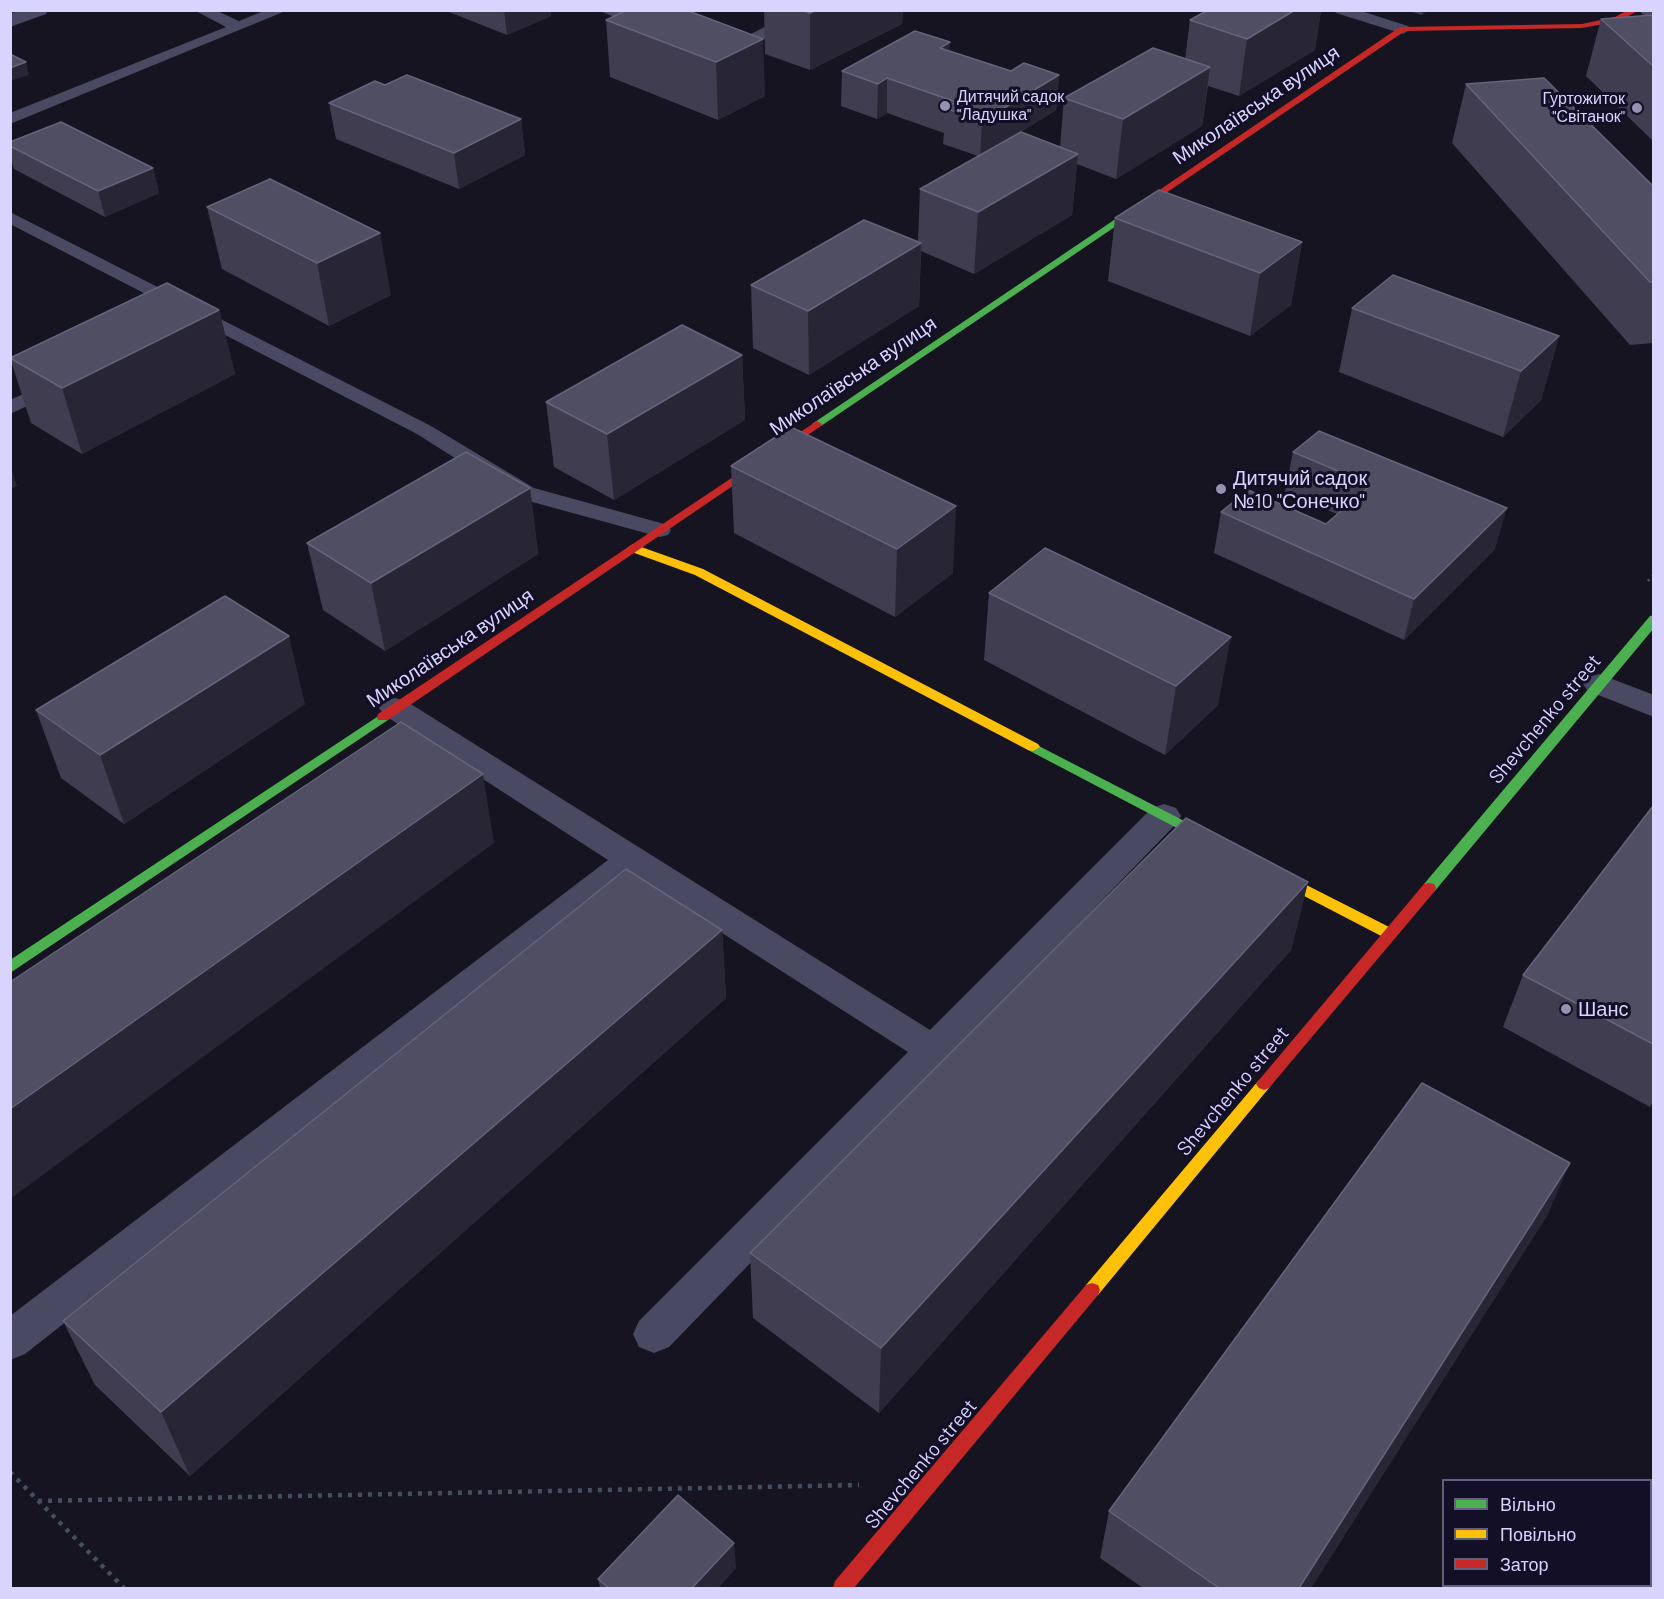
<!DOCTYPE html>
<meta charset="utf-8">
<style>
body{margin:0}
#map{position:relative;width:1664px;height:1599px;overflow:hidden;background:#161421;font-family:Barlow,sans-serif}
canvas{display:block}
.frame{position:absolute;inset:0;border:12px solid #d9d4ff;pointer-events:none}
.legend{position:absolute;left:1442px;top:1479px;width:210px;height:108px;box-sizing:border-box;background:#130f26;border:2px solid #625e7d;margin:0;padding:8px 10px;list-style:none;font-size:18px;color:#d9d4ff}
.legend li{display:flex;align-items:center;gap:12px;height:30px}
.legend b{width:30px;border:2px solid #625e7d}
</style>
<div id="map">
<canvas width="1664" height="1599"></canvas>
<div class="frame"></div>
<ul class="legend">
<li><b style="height:8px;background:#4caf50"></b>Вільно</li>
<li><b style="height:8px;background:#ffc107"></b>Повільно</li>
<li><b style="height:8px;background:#c62828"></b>Затор</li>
</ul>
</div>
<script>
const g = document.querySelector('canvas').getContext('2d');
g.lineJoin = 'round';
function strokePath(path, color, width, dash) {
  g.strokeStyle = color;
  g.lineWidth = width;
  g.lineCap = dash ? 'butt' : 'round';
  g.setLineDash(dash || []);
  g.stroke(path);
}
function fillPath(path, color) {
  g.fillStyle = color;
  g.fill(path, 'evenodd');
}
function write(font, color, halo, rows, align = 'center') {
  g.font = font + ' Barlow,sans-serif';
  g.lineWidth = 6;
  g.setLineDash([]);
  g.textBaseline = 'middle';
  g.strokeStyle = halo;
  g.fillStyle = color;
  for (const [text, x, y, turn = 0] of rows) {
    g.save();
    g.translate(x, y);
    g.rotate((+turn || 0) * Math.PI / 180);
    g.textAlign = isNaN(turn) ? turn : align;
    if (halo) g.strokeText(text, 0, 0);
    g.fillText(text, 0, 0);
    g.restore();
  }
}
strokePath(new Path2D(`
 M1648 581 1654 575`), '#44505f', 3, [2, 4]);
strokePath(new Path2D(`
 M10 1472 124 1588
 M38 1501 859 1485`), '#44505f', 4.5, [4, 6]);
fillPath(new Path2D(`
 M194 10H215L239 21 266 10H288L10 124V113L226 27Z
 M598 10H620L655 24 658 27 655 30H645Z
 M799 10H819L733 55H721L719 52 721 49Z
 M1334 10H1358L1408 26 1411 29 1403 34 1336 13Z
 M10 212 431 426 534 488 668 525 671 530 668 535 660 537 518 498 417 434 10 224Z
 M56 379 63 381 66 385 63 389 10 414V400Z`), '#4a4962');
fillPath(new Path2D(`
 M20 10H48L46 14 10 27V14Z
 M1640 10H1654V18L1642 14Z
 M1599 674 1654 695V717L1588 691 1583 684 1588 677Z
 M395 698 406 701 930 1030 1152 808 1164 804 1176 808 1181 816 1176 824 669 1347 654 1353 639 1347 633 1334 639 1321 908 1052 633 876 25 1354 10 1360V1316L608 860 384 715 379 708 384 701Z`), '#4a4962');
fillPath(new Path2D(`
 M1154 193 1162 195 821 426H813L812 424Z
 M1654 615V628L1434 892H1424L1422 888 1424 884 1650 616Z
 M383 713 389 717 388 720 10 973V960Z
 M1033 743 1225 842 1227 845 1220 850 1215 848 1028 750 1026 747Z`), '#4caf50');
fillPath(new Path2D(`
 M633 544 703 569 1038 744 1040 747 1033 751 1028 750 695 575 629 551 627 548Z
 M1265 864 1395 930 1397 934 1395 938H1385L1260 873 1258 869 1260 865Z
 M1264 1078 1269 1080 1272 1084 1269 1088 1098 1295 1092 1297 1086 1295 1084 1290 1086 1285 1259 1080Z`), '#ffc107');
fillPath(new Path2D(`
 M1628 10H1639L1620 21 1582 28 1405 31 1160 197 1152 195 1400 27 1582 24 1615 17Z
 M817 421 822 424 821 426 388 720H378L377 717 378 714Z
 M1429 883 1434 884 1436 888 1434 892 1269 1088 1264 1090 1259 1088 1256 1084 1259 1080 1424 884Z
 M1092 1283 1098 1285 1100 1290 1098 1295 854 1588H833L835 1581 1086 1285Z`), '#c62828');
fillPath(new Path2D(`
 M444 10H551V16L507 35Z
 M686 10 765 96 718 120 610 77 606 20Z
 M764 10H903L902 24 810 70 765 54Z
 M1208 10H1321L1315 50 1239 96 1208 86 1202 126 1116 179 1077 164 1072 215 974 274 921 251 919 306 809 375 753 348 751 285 918 242 920 189 978 156 943 144 944 133 887 113 877 119 841 106 842 71 950 51 1011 71 1059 75 1056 110 1014 136 1060 147 1064 98 1185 59 1190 20Z
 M1406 10H1428L1422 15Z
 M1653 15V141L1586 76 1601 19Z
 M1466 84 1653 186V343L1630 345 1452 143Z
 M385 85 521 119 525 155 459 189 336 139 329 103Z
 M10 142 153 168 159 193 105 217 14 169 10 156Z
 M207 207 391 295 329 326 222 269Z
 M1115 218 1302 242 1291 305 1250 336 1108 281Z
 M1352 308 1559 336 1541 400 1503 437 1339 372Z
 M219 310 235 374 82 454 31 423 10 358Z
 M742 355 745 420 614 500 554 467 546 402Z
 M1319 431 1495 549 1404 640 1214 553 1221 512 1326 524 1337 514 1285 492 1293 452Z
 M731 466 953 573 895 617 734 533Z
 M530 488 538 554 385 651 323 610 307 543Z
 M989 593 1218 705 1165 755 984 660Z
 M305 704 124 824 61 778 36 710Z
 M1653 806V1101L1650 1107 1503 1027 1523 975Z
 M1308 882 1291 950 879 1413 753 1318 750 1253Z
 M722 930 726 998 190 1476 95 1385 63 1321Z
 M1548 1214 1311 1588H1143L1100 1558 1109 1511Z
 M736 1568 718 1588H600L598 1579Z`), '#403d50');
fillPath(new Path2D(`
 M504 10H551V16L507 35Z
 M816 10H903L902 24 810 70V13Z
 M1295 10H1321L1315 50 1239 96 1247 39Z
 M1422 10H1428L1422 15Z
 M763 39 765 96 718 120 716 62Z
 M950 42 948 77 940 48Z
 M26 62 29 75 10 81V68Z
 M1210 67 1202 126 1116 179 1123 119Z
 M1059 75 1056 110 980 157 982 121Z
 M887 78V113L877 119 878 84Z
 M521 119 525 155 459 189 454 153Z
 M1078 154 1072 215 974 274 978 212Z
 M153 168 159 193 105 217 98 191Z
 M380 233 391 295 329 326 317 263Z
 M1302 242 1291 305 1250 336 1260 273Z
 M921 243 919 306 809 375 808 311Z
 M219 310 235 374 82 454 62 388Z
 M1559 336 1541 400 1503 437 1521 371Z
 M742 355 745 420 614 500 607 434Z
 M10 466 17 486 10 490Z
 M530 488 538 554 385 651 371 583Z
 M956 506 953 573 895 617 897 549Z
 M1507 508 1495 549 1404 640 1414 599Z
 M289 636 305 704 124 824 100 755Z
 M1231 637 1218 705 1165 755 1176 686Z
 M483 774 494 843 10 1199V1109Z
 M1308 882 1291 950 879 1413 881 1348Z
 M722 930 726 998 190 1476 161 1412Z
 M1570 1163 1548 1214 1311 1588H1299Z
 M734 1543 736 1568 718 1588H692Z`), '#282635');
const building = new Path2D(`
 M627 10H686L763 39 716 62 606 20Z
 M802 10H816L810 13Z
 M1208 10H1295L1247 39 1190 20Z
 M1653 15V66L1601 19Z
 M915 31 950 42 940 48 1011 71 1024 63 1059 75 982 121 945 108 956 102 887 78 878 84 842 71Z
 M1153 48 1210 67 1123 119 1064 98Z
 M10 54 26 62 10 68Z
 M407 75 521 119 454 153 329 103 375 81 385 85Z
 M1544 78 1653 186V282H1650L1466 84Z
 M61 122 153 168 98 191 10 146V142Z
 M1021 132 1078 154 978 212 920 189Z
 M270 179 380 233 317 263 207 207Z
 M1159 190 1302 242 1260 273 1115 218Z
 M864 220 921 243 808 311 751 285Z
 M1393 275 1559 336 1521 371 1352 308Z
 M167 283 219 310 62 388 10 358Z
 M682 325 742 355 607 434 546 402Z
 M791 427 956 506 897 549 731 466Z
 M1319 431 1507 508 1414 599 1221 512 1248 490 1326 524 1371 485 1293 452Z
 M466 452 530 488 371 583 307 543Z
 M1045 548 1231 637 1176 686 989 593Z
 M225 596 289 636 100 755 36 710Z
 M401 722 483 774 10 1109V982Z
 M1653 806V1044L1523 975Z
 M1186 818 1308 882 881 1348 750 1253Z
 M626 869 722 930 161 1412 63 1321Z
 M1422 1083 1570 1163 1299 1588H1219L1109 1511Z
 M678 1495 734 1543 692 1588H609L598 1579Z`);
fillPath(building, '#504e63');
strokePath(building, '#66637b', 1.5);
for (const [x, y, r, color] of [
 [945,106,6,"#9591b1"],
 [1637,108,6,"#9591b1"],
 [1221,489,6,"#9591b1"],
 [1566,1009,6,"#9591b1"]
]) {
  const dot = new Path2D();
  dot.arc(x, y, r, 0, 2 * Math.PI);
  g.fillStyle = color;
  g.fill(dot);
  strokePath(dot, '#130f26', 2);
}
write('16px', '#d9d4ff', '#130f26', [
 ["Дитячий садок",957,97],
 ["\"Ладушка\"",957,115],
 ["Гуртожиток",1625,99,"right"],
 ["\"Світанок\"",1625,117,"right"]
], 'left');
write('20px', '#d9d4ff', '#130f26', [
 ["Миколаївська вулиця",1256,105,-34],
 ["Миколаївська вулиця",853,376,-34],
 ["Миколаївська вулиця",450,648,-34],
 ["Shevchenko street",1545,719,-50],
 ["Shevchenko street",1233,1091,-50],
 ["Shevchenko street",921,1464,-50]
]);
write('20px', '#d9d4ff', '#130f26', [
 ["Дитячий садок",1233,478],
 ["№10 \"Сонечко\"",1233,501],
 ["Шанс",1578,1009]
], 'left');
</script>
